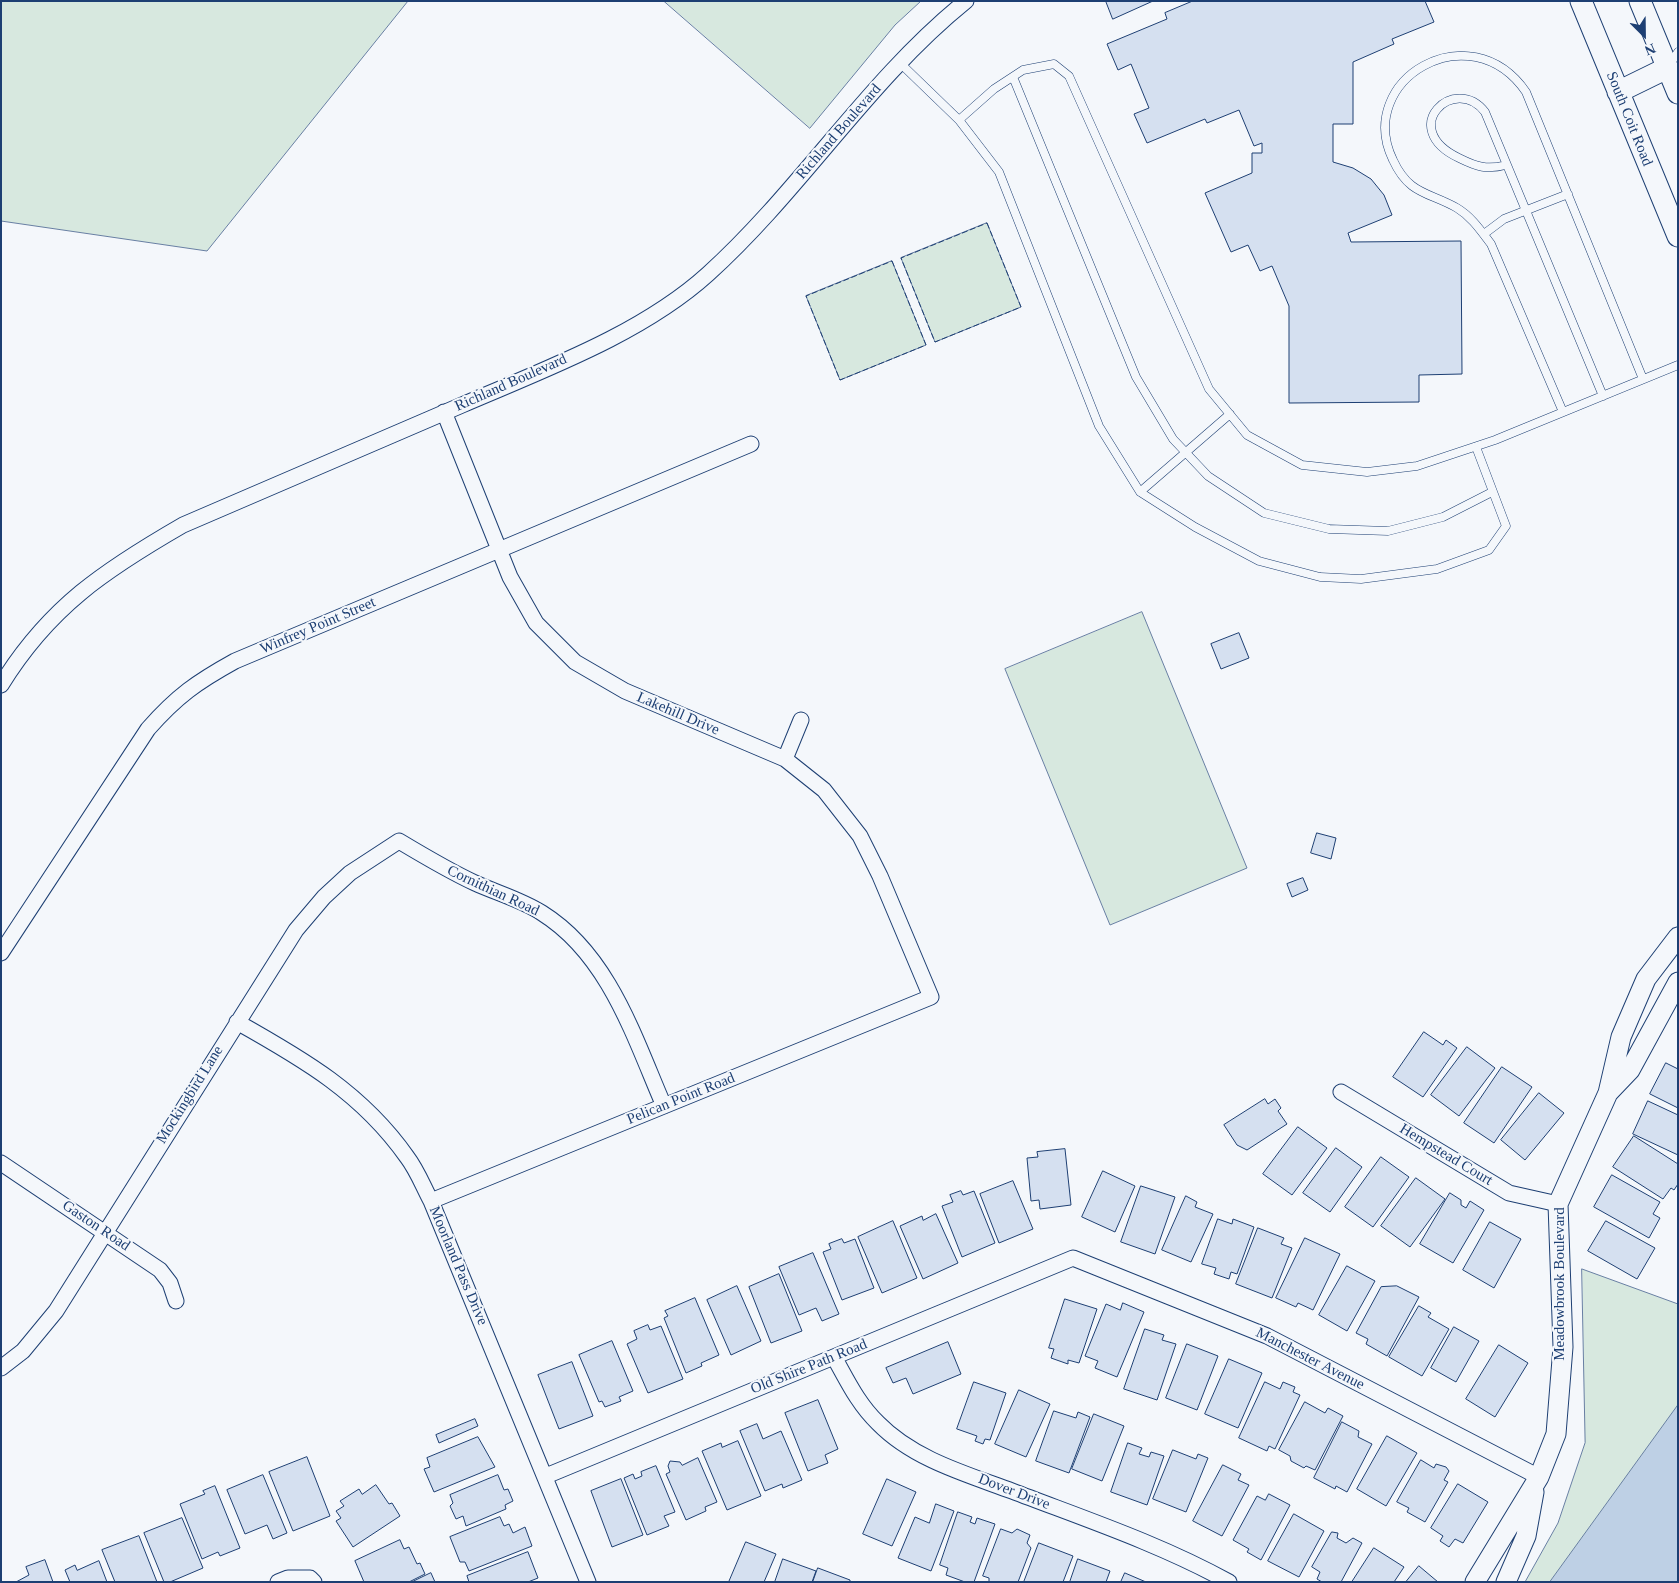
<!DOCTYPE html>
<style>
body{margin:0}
#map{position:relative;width:1679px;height:1583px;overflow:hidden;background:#f4f7fb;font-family:Georgia,serif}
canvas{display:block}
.frame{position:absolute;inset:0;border:2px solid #1d3f73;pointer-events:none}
.north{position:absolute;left:1619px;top:10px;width:50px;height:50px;-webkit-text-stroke:4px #f4f7fb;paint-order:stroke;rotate:157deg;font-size:14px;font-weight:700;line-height:20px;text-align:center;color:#1d3f73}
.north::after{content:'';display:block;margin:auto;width:18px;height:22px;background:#1d3f73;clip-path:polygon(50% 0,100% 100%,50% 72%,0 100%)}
</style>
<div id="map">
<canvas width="1679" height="1583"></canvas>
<div class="frame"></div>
<div class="north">N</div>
</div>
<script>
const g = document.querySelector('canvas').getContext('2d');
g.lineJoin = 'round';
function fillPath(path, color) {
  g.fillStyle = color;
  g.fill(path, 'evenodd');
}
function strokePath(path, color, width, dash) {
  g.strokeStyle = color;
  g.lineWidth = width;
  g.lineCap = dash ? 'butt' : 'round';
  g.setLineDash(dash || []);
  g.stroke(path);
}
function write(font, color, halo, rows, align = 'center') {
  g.font = font + ' Georgia,serif';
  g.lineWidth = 4;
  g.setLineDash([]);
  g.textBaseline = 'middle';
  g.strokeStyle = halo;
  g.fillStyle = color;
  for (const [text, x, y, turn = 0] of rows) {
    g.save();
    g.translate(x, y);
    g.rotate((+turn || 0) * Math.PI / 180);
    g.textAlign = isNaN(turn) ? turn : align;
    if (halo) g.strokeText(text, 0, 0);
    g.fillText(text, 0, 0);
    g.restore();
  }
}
const green = new Path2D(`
 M1 1H408L207 251 1 221Z
 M664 1H921L895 25 810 128Z
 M987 223 1021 307 935 342 901 258Z
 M892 261 926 345 840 380 806 296Z
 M1142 612 1247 868 1110 925 1005 669Z
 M1582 1269 1678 1304V1582H1525L1558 1523 1585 1443Z`);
fillPath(green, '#d7e8df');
strokePath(green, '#687fa3', 1);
const water = new Path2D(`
 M1678 1405V1582H1550Z`);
fillPath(water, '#bed0e5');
strokePath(water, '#687fa3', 1);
const building = new Path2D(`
 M1106 1H1153L1113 19Z
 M1193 1H1425L1434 22 1392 39 1394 44 1353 62V124H1333V162L1353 168 1371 179 1384 195 1392 215 1348 233 1351 242 1461 241 1462 374 1419 375V402L1289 403V306L1272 266 1260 271 1248 245 1231 252 1205 193 1252 173V153H1262V143L1254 146 1239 110 1207 123 1205 119 1147 143 1134 114 1149 108 1131 64 1118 70 1107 44 1167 19 1165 13Z
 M1239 633 1249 658 1221 669 1211 644Z
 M1317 833 1336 838 1331 859 1311 853Z
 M1303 878 1308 890 1292 897 1287 884Z
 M1424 1032 1443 1045 1446 1040 1457 1048 1423 1097 1393 1077Z
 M1467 1047 1495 1068 1459 1116 1431 1095Z
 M1666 1063 1678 1069V1108L1650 1094Z
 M1502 1067 1532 1087 1494 1143 1464 1123Z
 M1539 1093 1564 1113 1525 1160 1501 1140Z
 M1265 1099 1268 1104 1275 1099 1281 1108 1278 1111 1287 1124 1247 1150 1237 1145 1224 1125Z
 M1648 1101 1678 1115V1155L1633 1134Z
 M1298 1127 1327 1148 1292 1195 1263 1174Z
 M1634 1136 1678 1164V1184L1674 1190 1671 1188 1663 1199 1613 1167Z
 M1336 1148 1362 1167 1330 1212 1303 1193Z
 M1065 1149 1071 1205 1040 1209 1039 1200 1031 1201 1027 1158 1038 1157 1037 1152Z
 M1381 1157 1409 1177 1373 1227 1345 1207Z
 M1103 1171 1135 1186 1115 1232 1082 1217Z
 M1612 1175 1660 1202 1653 1214 1660 1218 1649 1238 1594 1207Z
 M1416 1178 1445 1199 1410 1247 1381 1226Z
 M1013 1181 1033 1229 999 1243 980 1194Z
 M1141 1186 1175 1197 1155 1254 1121 1242Z
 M961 1191 963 1195 974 1191 995 1243 962 1257 942 1206 953 1202 950 1195Z
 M1450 1193 1461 1200V1205L1466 1208 1470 1201 1484 1210 1453 1263 1420 1244Z
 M1186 1196 1197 1202 1195 1207 1213 1214 1191 1262 1162 1250Z
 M936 1214 958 1263 923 1279 900 1226 922 1216 923 1220Z
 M1218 1219 1232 1224 1233 1219 1254 1227 1237 1274 1231 1272 1229 1279 1214 1274 1216 1268 1202 1264Z
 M893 1221 917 1278 882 1293 858 1237Z
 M1606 1221 1655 1248 1637 1279 1588 1251Z
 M1490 1222 1521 1239 1494 1288 1463 1270Z
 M1258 1228 1284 1238 1281 1244 1292 1248 1272 1298 1236 1284Z
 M1305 1238 1340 1254 1313 1310 1298 1303 1296 1307 1276 1298Z
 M842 1239 844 1243 855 1239 874 1288 842 1300 823 1252 831 1249 829 1244Z
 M813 1253 839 1314 822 1321 816 1308 799 1315 779 1267Z
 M1347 1266 1375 1281 1347 1331 1319 1315Z
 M779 1274 802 1331 771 1343 749 1287Z
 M737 1286 761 1341 731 1355 707 1300Z
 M1397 1286 1419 1297 1387 1356 1366 1344 1368 1339 1356 1333 1381 1287Z
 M695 1298 719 1355 701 1363 702 1366 686 1373 664 1318 668 1316 665 1311Z
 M1065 1299 1097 1309 1079 1363 1068 1360V1364L1051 1358 1054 1349 1049 1348Z
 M1123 1303 1144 1312 1117 1377 1095 1368 1098 1361 1085 1356 1106 1304 1120 1310Z
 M1419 1306 1431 1313 1428 1317 1449 1329 1422 1376 1389 1357Z
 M648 1325 650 1330 661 1326 683 1379 648 1393 627 1344 637 1339 634 1331Z
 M1454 1327 1479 1341 1456 1382 1431 1368Z
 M1145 1329 1164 1335 1162 1340 1176 1344 1157 1400 1124 1389Z
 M612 1341 633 1391 619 1397 621 1401 605 1407 602 1401 599 1402 579 1355Z
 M948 1342 961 1374 913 1394 906 1378 893 1383 886 1368Z
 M1187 1344 1218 1356 1197 1410 1166 1398Z
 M1499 1345 1528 1363 1495 1417 1466 1399Z
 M1229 1359 1262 1373 1238 1428 1205 1414Z
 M572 1362 593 1416 559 1429 538 1375Z
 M974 1382 1006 1393 990 1440 985 1439 983 1444 975 1441 977 1436 957 1429Z
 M1265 1382 1280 1389 1283 1382 1295 1387 1293 1392 1300 1395 1275 1449 1269 1446 1267 1451 1239 1438Z
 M1019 1390 1050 1404 1026 1457 995 1444Z
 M818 1400 838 1449 825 1455 828 1463 808 1471 785 1413Z
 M1305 1402 1325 1413 1328 1408 1343 1416 1315 1470 1306 1466 1304 1468 1291 1461 1290 1456 1279 1450Z
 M1054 1411 1076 1418 1078 1412 1090 1417 1069 1473 1036 1461Z
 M1094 1414 1124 1426 1102 1481 1072 1469Z
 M475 1419 478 1426 439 1443 436 1435Z
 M1342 1422 1359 1431 1358 1437 1372 1444 1347 1492 1336 1486 1335 1489 1314 1478Z
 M757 1424 763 1439 781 1431 802 1480 783 1488 782 1484 765 1491 740 1431Z
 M1387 1436 1417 1453 1386 1506 1357 1489Z
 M478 1437 495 1467 434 1492 424 1469 430 1467 427 1458Z
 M738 1441 761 1496 727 1510 702 1451 721 1443 722 1447Z
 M1128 1443 1142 1448 1139 1454 1149 1457 1151 1452 1164 1456 1147 1505 1111 1492Z
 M1173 1450 1196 1459 1198 1454 1208 1458 1186 1512 1153 1499Z
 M307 1457 330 1516 293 1531 269 1472Z
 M698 1458 717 1502 705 1507 706 1511 686 1520 666 1474 670 1472 668 1466 670 1461 680 1462 682 1465Z
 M1421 1460 1434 1468 1436 1464 1446 1467 1449 1471 1444 1480 1448 1482 1425 1522 1407 1512 1409 1508 1397 1502Z
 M1223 1465 1241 1474 1238 1480 1249 1485 1222 1536 1193 1521Z
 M656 1466 675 1512 664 1516 669 1526 647 1535 624 1478 633 1474 635 1479 642 1476 641 1472Z
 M263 1475 287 1533 273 1539 267 1525 245 1534 227 1490Z
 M498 1475 504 1490 508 1489 513 1501 505 1505 506 1509 466 1526 463 1516 456 1519 450 1506 453 1503 450 1495Z
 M621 1479 643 1535 612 1547 591 1491Z
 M887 1479 916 1492 892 1546 863 1534Z
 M1458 1484 1488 1502 1463 1543 1455 1539 1449 1547 1440 1541 1443 1536 1431 1528Z
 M376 1485 389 1504 392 1503 400 1516 353 1547 336 1521 341 1518 336 1511 344 1506 340 1501 359 1489 362 1494Z
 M215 1486 240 1548 220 1556 218 1552 202 1559 180 1504 205 1494 203 1491Z
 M1269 1494 1290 1505 1261 1560 1247 1552 1249 1549 1233 1540 1257 1496 1265 1500Z
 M936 1504 954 1511 931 1571 898 1558 915 1517 929 1523Z
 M958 1512 972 1517 970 1522 975 1524 977 1518 995 1524 974 1582H965L946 1575 948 1568 940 1565Z
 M1294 1514 1324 1531 1299 1577 1268 1561Z
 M500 1517 504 1526 509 1524 513 1533 525 1527 532 1546 469 1571 465 1562H460L450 1537Z
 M182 1518 203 1568 170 1582H164L144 1533Z
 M1001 1529 1012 1533 1017 1529 1030 1535 1027 1543 1031 1548 1018 1582H989V1578L983 1576Z
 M1332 1532 1338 1533 1337 1538 1346 1543 1353 1538 1362 1543 1341 1582H1322L1317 1579 1320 1572 1312 1567Z
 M139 1536 157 1582H115L102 1550Z
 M400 1540 404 1549 409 1547 417 1564 420 1563 425 1574 409 1582H364L355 1561Z
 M746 1542 776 1554 764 1582H729Z
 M1039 1543 1073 1556 1063 1582H1024Z
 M1374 1548 1404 1567 1394 1582H1352Z
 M528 1552 538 1578 528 1582H469L467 1576Z
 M783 1559 816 1571 812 1582H775Z
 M1078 1559 1110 1571 1106 1582H1070Z
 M45 1560 53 1582H16L29 1575 26 1567Z
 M99 1561 107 1582H70L65 1570 75 1565 77 1570Z
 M1419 1566 1438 1582H1406Z
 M818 1568 850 1580V1582H813Z
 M431 1573 435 1582H412Z
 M1125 1573 1146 1582H1121Z`);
fillPath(building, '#d5e0f0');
strokePath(building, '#1d3f73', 1);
const service = new Path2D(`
 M900 63 959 120 994 89 1023 70 1054 64 1069 76 1209 389 1247 435 1302 465 1367 472 1417 466 1495 440 1678 365
 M1670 64 1678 52
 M1013 77 1136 377 1173 439 1208 476 1264 513 1329 529 1388 531 1443 517 1492 492
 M959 120 999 172 1099 426 1140 492 1195 527 1259 561 1320 577 1361 579 1437 569 1489 550 1506 526 1476 447
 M1506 165C1487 170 1477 167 1459 158 1396 128 1455 73 1485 112L1603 396
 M1484 234 1504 219 1568 194
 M1563 412 1491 244C1481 231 1472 217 1457 208 1429 192 1409 195 1393 160 1354 80 1470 11 1526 92L1643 379
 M1140 492 1230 414`);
const minor = new Path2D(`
 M1 685C49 607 105 570 183 525 276 485 369 445 462 405 543 370 642 334 708 274 801 190 868 80 966 1
 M785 759 801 720
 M1 953 148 729C177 696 197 682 235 661L751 444
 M237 1022C303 1059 362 1093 407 1157 417 1170 423 1186 431 1201L588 1582
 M1341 1092 1509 1193 1558 1204
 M1 1163 160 1270 170 1283 176 1301
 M431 1201 931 997 880 876 860 836 824 790 785 759 625 691 575 662 536 623 510 577 444 412
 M834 1357C847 1380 858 1404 878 1423 913 1459 966 1474 1012 1491 1085 1519 1160 1544 1229 1582
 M1 1368 23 1351 56 1311 296 930 324 897 350 873 399 841C424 856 449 871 475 883 497 893 522 900 542 913 609 955 634 1037 664 1106
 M546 1476 1073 1258 1267 1336 1539 1477
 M278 1582 288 1578H310L314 1582`);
const tertiary = new Path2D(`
 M1609 1092 1630 1070 1678 982
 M1475 1582 1539 1477 1556 1434 1563 1347 1558 1204 1608 1093 1621 1037 1646 979 1678 937
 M1506 1582 1526 1536 1534 1492`);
const secondary = new Path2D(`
 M1581 1 1678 236
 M1640 1 1678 93
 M1618 92 1667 68`);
strokePath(service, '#1d3f73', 9);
strokePath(minor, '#1d3f73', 17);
strokePath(tertiary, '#1d3f73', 21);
strokePath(secondary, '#1d3f73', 23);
strokePath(service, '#f4f7fb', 8);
strokePath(minor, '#f4f7fb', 15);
strokePath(tertiary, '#f4f7fb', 19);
strokePath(secondary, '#f4f7fb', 21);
strokePath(new Path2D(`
 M987 223 1021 307 935 342 901 258Z
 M892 261 926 345 840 380 806 296Z`), '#1d3f73', 1, [6, 2.5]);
write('15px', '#1d3f73', '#f4f7fb', [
 ["South Coit Road",1629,119,68],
 ["Richland Boulevard",839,132,-49],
 ["Richland Boulevard",511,383,-24],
 ["Winfrey Point Street",318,626,-23],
 ["Lakehill Drive",678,714,23],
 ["Cornithian Road",493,891,25],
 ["Mockingbird Lane",190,1095,-58],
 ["Pelican Point Road",681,1099,-22],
 ["Hempstead Court",1446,1155,31],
 ["Gaston Road",96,1226,34],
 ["Moorland Pass Drive",458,1266,67],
 ["Meadowbrook Boulevard",1560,1284,-90],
 ["Manchester Avenue",1310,1359,27],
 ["Old Shire Path Road",809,1367,-22],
 ["Dover Drive",1014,1492,21]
]);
</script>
